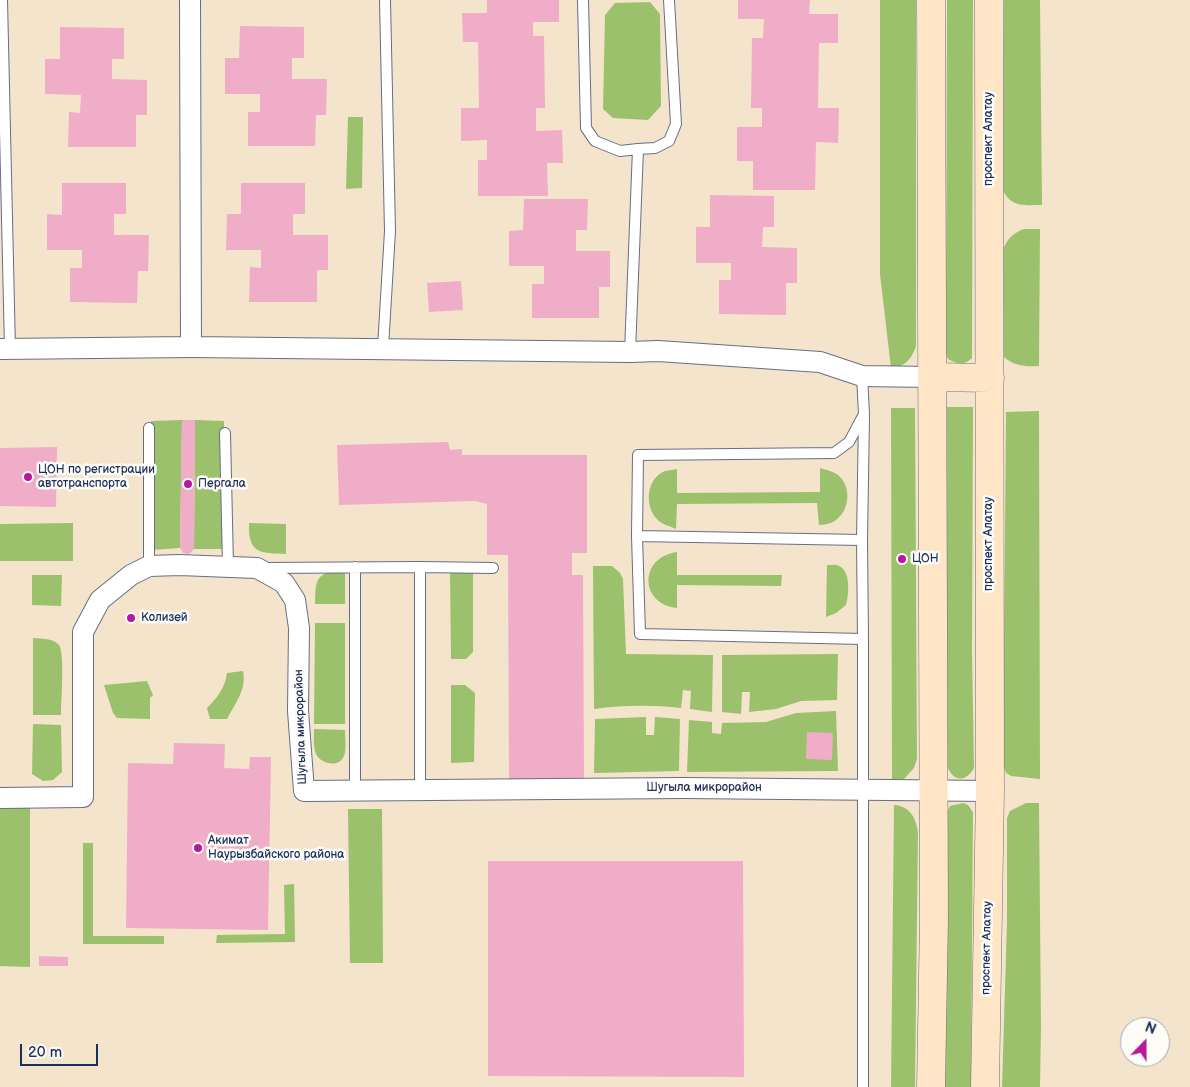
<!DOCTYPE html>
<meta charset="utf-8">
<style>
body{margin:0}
#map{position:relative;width:1190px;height:1087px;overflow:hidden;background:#f4e4cb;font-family:"Balsamiq Sans",sans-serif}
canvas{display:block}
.north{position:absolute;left:1120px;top:1017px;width:50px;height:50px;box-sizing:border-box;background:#fdfcf7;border:1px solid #a3aaba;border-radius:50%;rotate:22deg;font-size:14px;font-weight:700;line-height:20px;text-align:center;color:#1b2f5e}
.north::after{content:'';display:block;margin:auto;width:18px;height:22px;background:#b5179e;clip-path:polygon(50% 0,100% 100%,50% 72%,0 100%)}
.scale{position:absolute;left:20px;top:1044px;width:78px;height:22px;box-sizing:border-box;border:2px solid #1b2f5e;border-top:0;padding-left:6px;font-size:15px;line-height:18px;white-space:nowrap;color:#1b2f5e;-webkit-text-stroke:4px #fdfcf7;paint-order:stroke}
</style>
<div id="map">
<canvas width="1190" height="1087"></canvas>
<div class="north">N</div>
<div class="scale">20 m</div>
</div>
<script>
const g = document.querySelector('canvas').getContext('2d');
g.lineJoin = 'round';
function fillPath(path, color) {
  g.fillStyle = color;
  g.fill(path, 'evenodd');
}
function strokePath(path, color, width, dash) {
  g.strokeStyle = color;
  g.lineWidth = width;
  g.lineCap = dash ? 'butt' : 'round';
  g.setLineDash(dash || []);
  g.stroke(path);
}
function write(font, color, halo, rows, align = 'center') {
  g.font = font + ' "Balsamiq Sans",sans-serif';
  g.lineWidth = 5;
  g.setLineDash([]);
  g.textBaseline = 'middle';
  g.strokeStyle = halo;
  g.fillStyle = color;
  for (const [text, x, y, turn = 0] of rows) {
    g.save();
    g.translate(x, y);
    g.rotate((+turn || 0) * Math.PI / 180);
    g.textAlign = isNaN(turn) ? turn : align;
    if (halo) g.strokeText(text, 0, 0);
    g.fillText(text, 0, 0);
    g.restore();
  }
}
fillPath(new Path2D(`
 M880 0H916V346C911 360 906 366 891 368L880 274Z
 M947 0H973L972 358C964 366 957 364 948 359L946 354Z
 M1004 0H1040L1042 205C1025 205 1011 208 1003 190Z
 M650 2 660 14 661 106 648 120 613 118 603 109 605 15 615 3Z
 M348 117H363L362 188 346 189Z
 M1024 229H1040L1039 366C1026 367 1014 366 1004 357L1003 250C1007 239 1013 233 1024 229Z
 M947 407H973L972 651 974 768C964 786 949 779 946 761Z
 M891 408H915L917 759 914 768 904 779H892Z
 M1039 411 1040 779 1011 776 1006 773 1003 764 1006 412Z
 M182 420 180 548 152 550 151 421Z
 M195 420 224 421V549H194Z
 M820 468C826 470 834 471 839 476 853 489 849 515 831 523 827 524 823 525 819 525L817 503 677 504 676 529C670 526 660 524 656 518 644 504 647 478 665 471 669 470 674 470 677 469V493L820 492Z
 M73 523V561H0V524Z
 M249 523 286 524V554C260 553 248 554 249 523Z
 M677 552V575H782L781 586 677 585V608C639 604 639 557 677 552Z
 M827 565C831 565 836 564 839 566 851 571 849 595 846 605L836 613 826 617Z
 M593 566H612L620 573 623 579 626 654 713 655 712 712 690 709 691 691 683 690 681 708C652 705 624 705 594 709Z
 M333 572 345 573V604H315C316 588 313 574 333 572Z
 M450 573H473V652L466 659H451Z
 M32 575H62L61 606 32 605Z
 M315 623H345V724H314Z
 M33 638C42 639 53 638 59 645 65 653 61 703 61 715H33Z
 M838 654 837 700 801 701 776 709 749 712 750 692H742L741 714 722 712V655Z
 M243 671C247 689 235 704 227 719H210L207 708C217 698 225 688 227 673Z
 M147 681 153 695 150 698V719L117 718 113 713 104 685Z
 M451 685H465L475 693 474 762 451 763Z
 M836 711 838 771 687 772 689 720 712 722V733L721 734 722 723 766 722 796 713Z
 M646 717V735H654L655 717 680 719 679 771 594 773 595 719Z
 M33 724 61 725 62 772 53 780 43 781 32 774Z
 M314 729 345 730C345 738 347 752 343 758 337 768 320 763 316 754 313 746 314 737 314 729Z
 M963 803 968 805 973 812 971 1087H944L948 810 950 806Z
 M1026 803H1039L1041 1026 1040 1087H1002L1007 922V818L1010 811Z
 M894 805C910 806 916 818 918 832L915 1087H891Z
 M0 808H30V967L0 966Z
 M348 809H382L383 963H350Z
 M83 843H93V936H164V944H83Z
 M294 884 295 942 216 943 217 935 285 934 284 885Z`), '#9cc16c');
fillPath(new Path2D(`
 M487 0H559V22H533V36H544L545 108H536V131L562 130 563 163H547L548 196H478V160H487V140L461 141V108H479L478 42H463L462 13H487Z
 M738 0H810L809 14H838V43H819L818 108H839L838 143 816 142 815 190H753V161H737V127H762V108H751L752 38H763L764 19H738Z
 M240 26 304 27V58H292V79H327L326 115H316L315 146H248V112H260V94H225V58H239Z
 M60 27 124 28V59H112V79L147 80V115H136V147H68L69 112 80 113 81 95 45 94V59H60Z
 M62 183H126V214H114V235H149L148 271H138L137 303 70 302V268H82V250H47V214L62 215Z
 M241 183H305V214H293V235H328V270H317V302H249L250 267 261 268V250H226L227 214H241Z
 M710 195 774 196V227H763L762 247 797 248V283H786V315L719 314V280H731V263H696V227H710Z
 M524 199H588L587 230H576V251H610V287H599V318H532V284H544V266H509V231L523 230Z
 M461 281 463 310 429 312 427 283Z
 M182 420H195L194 549 189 554 183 553 180 548Z
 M448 442 450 450 462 449V455H587V553H572V575H583L584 780 509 781 508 555H487V504L475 501 339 505 337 445Z
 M57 447 56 507 0 506V448Z
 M807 732 833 733 832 760 806 759Z
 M174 743 225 744 224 768 249 769 250 757H271L268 930 126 928 128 763 173 764Z
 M488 861H743L744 1077 488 1076Z
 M39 956 68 957V966H39Z`), '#f0adc8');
const service = new Path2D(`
 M2 0 10 349
 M583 0 586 128 595 141 620 151 638 149 630 352
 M638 149 655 148 669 141 676 124 669 0
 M383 348 390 231 385 0
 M862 376 864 414 849 442 834 453 638 455 637 536 640 634 863 639V1087
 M149 428V566
 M225 433 228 566
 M637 536 862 540
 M420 567 493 568
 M265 568 420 567V790
 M863 639 862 540 864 417
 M355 791V567`);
const minor = new Path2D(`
 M190 0 191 347
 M0 349 191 347 630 352 658 351 820 362 862 376 932 377
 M0 798 83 797V632L100 600 131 575 149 566 179 565 257 568 284 583 295 600 299 628 298 711 304 791 683 788 990 791`);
const secondary = new Path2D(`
 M931 0 934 919 931 1087
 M932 377 990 378
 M985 1087 990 791 989 0`);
strokePath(service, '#676e84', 12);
strokePath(minor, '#676e84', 22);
strokePath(secondary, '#676e84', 29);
strokePath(service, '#fff', 10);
strokePath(minor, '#fff', 20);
strokePath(secondary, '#fde5c5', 28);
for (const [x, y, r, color] of [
 [28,477,5,"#b5179e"],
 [188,484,5,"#b5179e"],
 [902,559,5,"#b5179e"],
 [131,618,5,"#b5179e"],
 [198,848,5,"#b5179e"]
]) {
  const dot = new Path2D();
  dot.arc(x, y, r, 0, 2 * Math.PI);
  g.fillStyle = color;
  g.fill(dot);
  strokePath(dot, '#fdfcf7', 2);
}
write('12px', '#1b2f5e', '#fdfcf7', [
 ["проспект Алатау",989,139,-90],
 ["проспект Алатау",989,544,-90],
 ["Шугыла микрорайон",301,727,-92],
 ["Шугыла микрорайон",704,788],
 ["проспект Алатау",987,948,-89]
]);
write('12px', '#1b2f5e', '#fdfcf7', [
 ["ЦОН по регистрации",38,470],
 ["автотранспорта",38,484],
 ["Пергала",198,484],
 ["ЦОН",912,559],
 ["Колизей",141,618],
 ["Акимат",208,841],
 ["Наурызбайского района",208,855]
], 'left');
</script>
